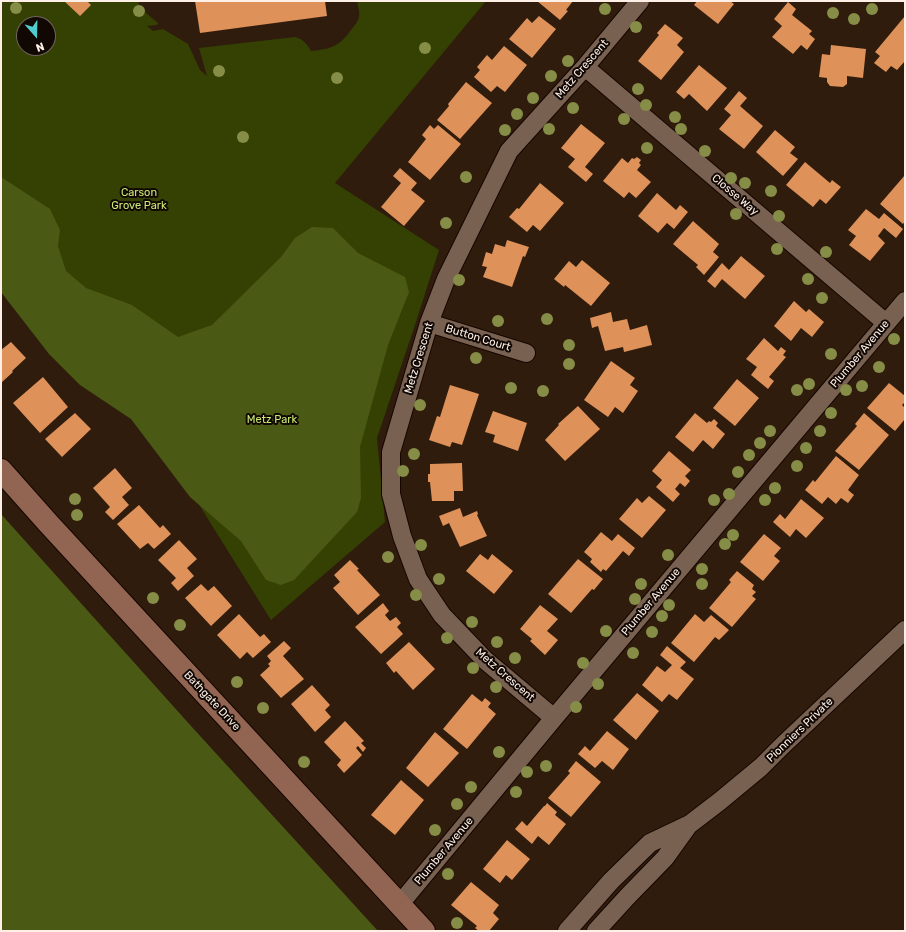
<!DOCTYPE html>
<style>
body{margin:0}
#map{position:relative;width:906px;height:932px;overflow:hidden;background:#2f1c0d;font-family:Rubik,sans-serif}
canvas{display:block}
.frame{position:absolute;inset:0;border:2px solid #fef0e7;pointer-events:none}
.north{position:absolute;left:16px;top:16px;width:40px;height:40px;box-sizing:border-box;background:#110804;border:1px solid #70655f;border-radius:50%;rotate:160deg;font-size:11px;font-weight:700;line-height:16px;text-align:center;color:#fef0e7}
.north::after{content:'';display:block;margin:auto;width:14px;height:18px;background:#52cdcf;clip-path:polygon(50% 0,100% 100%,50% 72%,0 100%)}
</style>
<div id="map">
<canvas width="906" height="932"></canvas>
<div class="frame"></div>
<div class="north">N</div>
</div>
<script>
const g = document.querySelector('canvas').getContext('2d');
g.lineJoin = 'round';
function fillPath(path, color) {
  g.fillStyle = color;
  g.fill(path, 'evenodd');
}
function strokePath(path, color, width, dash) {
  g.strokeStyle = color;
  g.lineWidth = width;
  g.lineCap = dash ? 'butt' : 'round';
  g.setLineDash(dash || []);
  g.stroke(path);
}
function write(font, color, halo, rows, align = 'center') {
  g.font = font + ' Rubik,sans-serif';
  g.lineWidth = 4;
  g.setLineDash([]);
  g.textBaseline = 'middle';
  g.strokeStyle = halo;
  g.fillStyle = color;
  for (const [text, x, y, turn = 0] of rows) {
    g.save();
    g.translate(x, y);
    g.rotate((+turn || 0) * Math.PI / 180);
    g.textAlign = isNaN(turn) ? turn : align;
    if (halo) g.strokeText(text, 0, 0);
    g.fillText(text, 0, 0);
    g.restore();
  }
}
fillPath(new Path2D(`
 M1 1H138L140 8 158 23 157 25 147 26 153 31 163 29 188 44 200 70 207 76 199 48 295 37C303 39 307 44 311 51 330 49 339 47 351 30 354 26 358 22 359 17 360 12 358 6 357 1H486L335 183 439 250 415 325 377 438 385 522 271 620 140 410 1 270ZM24 24H48V48H24Z`), '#344103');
fillPath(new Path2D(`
 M1 177 50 209 60 230 58 246 66 271 86 288 132 305 178 337 212 325 281 257 295 238 312 227 333 228 358 253 405 277 409 292 388 345 360 447 361 498 357 512 294 580 281 585 266 580 241 541 190 497 131 419 80 385 49 354 1 292Z
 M1 514 191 726 378 931H1Z`), '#4a5a15');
fillPath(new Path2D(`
 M64 1H87L91 5 80 16Z
 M195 1H325L327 16 200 33Z
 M537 1H573L566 10 568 11 560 20Z
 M697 1H730L734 4 718 24 694 5Z
 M788 2 796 9 792 15 812 31 809 34 815 39 807 50 801 45 793 54 772 37 782 26 774 19Z
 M539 16 556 29 532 58 509 39 527 18 532 23Z
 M905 16V61L897 70 891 66 886 72 874 63 880 56 875 52Z
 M665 24 683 38 677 45 684 52 661 80 638 61 659 35 657 33Z
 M831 45 866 49 863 78 847 76V84L843 87 830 86 827 82V78L819 77 822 54 830 55Z
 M504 46 527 65 505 92 497 86 491 92 474 77 480 70 477 67 487 55 492 60Z
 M699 65 727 88 707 111 689 94 684 99 676 92Z
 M466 82 492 103 460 139 437 120 449 106 448 104Z
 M739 91 747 98 740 106 763 126 744 149 719 129 731 115 724 109Z
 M581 124 605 143 585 167 593 174 586 182 568 167 575 159 561 148Z
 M430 125 434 129 438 125 461 144 430 180 408 162 426 139 422 135Z
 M775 130 795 147 790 153 798 159 783 176 756 152Z
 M637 157 641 160 639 163 641 165 637 170 651 182 636 198 629 192 624 198 603 181 622 158 628 163 632 158 634 159Z
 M805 162 830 183 832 180 841 187 826 204 820 199 813 207 786 185Z
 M400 168 417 183 411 190 425 201 404 226 381 207 401 183 393 176Z
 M905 175V221L903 224 880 204Z
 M540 183 564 203 540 231 533 225 527 232 509 217 517 208 519 209Z
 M657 193 676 210 680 205 688 212 674 229 667 223 658 233 638 216Z
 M866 209 879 219 884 213 903 229 896 238 884 228 878 236 885 243 870 261 849 245 856 236 848 230Z
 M693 221 719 244 713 252 719 257 704 275 696 267 698 265 673 244Z
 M507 240 529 247 525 257 523 256 512 287 483 277 487 267 482 266 486 252 492 254 495 244 505 247Z
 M741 256 765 276 745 299 722 279 715 288 707 281 722 263 729 270Z
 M582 260 610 283 591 306 565 285 564 287 554 279 569 261 576 267Z
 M794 301 806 312 809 309 824 322 812 337 801 328 791 341 774 326Z
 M611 312 613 322 627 319 630 330 647 325 652 345 624 352 623 347 605 351 598 326 592 328 590 318Z
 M764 338 778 351 781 347 786 351 783 355 786 357 769 377 774 381 768 389 751 375 757 367 746 359Z
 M11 342 26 358 12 371 13 372 1 383V350Z
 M611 361 635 378 630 385 638 391 623 413 615 407 608 417 584 400Z
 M43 377 68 407 40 433 13 403Z
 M737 379 759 398 735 426 713 408Z
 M889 383 905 396V402L902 405 905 408V419L895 431 867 408Z
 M450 385 479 394 462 445 452 442 450 447 429 440 437 416 440 417Z
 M578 406 600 429 565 461 545 440 559 425 558 424Z
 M493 411 527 423 518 451 493 442 495 435 485 432Z
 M75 413 91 429 62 457 45 439Z
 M695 413 707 423 709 421 711 422 714 419 718 423 716 426 725 434 713 449 703 440 693 452 675 437Z
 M864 413 889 435 859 470 835 451 857 426 855 424Z
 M669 451 691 470 685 476 690 481 685 487 680 483 675 489 680 494 673 502 656 487 662 480 652 471Z
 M836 456 859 475 848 490 854 495 848 503 841 498 836 504 828 497 822 504 805 490 813 480 815 482Z
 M462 463 463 491H454V501H432L430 482H428V474H430V464Z
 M115 468 132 488 122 497 129 505 113 520 105 512 110 507 93 488Z
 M649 496 666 510 642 538 619 519 637 498 642 503Z
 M801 499 824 518 806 538 796 529 790 537 773 522 780 514 785 519Z
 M139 505 160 528 163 525 171 534 154 549 148 543 140 549 117 524Z
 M460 508 463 517 477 511 478 514 477 515 487 536 460 547 449 523 443 526 439 516Z
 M601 532 612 541 618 534 635 548 629 556 623 551 606 571 603 569 601 572 590 562 592 559 584 552Z
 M764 534 781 548 774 556 780 561 763 581 740 562Z
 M179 540 197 559 187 568 194 576 178 591 171 583 176 578 158 560Z
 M480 554 488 560 492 554 513 571 494 594 466 571Z
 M578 559 603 579 594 590 592 589 571 613 548 594Z
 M350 560 359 569 357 570 380 595 358 615 333 588 340 582 334 575Z
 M737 571 754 585 752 589 756 592 752 596 756 599 732 627 709 608 731 582 729 580Z
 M201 584 208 591 214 586 232 606 211 626 185 598Z
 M383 603 389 611 385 615 390 621 396 617 401 623 397 627 403 634 381 654 355 627Z
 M540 605 558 619 547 631 558 640 545 655 530 641 532 639 520 629Z
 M239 614 260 637 264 634 271 642 253 658 247 652 240 659 217 635Z
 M695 614 704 622 711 615 729 630 719 640 715 637 694 662 671 643Z
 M284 641 291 648 283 656 304 679 281 698 260 675 270 666 268 664 271 661 267 656Z
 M409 642 435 669 413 690 396 671 394 673 386 663Z
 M667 646 686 662 680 668 694 679 677 700 669 694 662 702 642 685 657 666 665 672 672 665 660 655Z
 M312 685 330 705 325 710 331 717 315 732 291 704Z
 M637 693 659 711 636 740 613 720Z
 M472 694 482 702 485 698 491 703 488 707 496 714 467 749 443 729Z
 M345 721 364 741 361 743 366 748 363 752 358 746 356 748 362 755 344 773 337 765 341 760 324 742Z
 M607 731 629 749 613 770 602 761 595 768 578 754 585 746 590 751Z
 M435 732 459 753 428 787 406 768Z
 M576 761 601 782 571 817 548 798 570 773 568 771Z
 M401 780 424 800 395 835 371 815Z
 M547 803 557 812 555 815 566 824 549 845 538 836 532 844 515 829 522 821 527 826 544 806H545Z
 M507 840 530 859 512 880 506 875 500 883 483 869Z
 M471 882 499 905 493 913 499 919 489 931H479L475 928 477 926 451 905Z`), '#de9159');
const street = new Path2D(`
 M585 67 886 323
 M429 323 526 353
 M554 718 485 660 442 615 418 579 402 536 391 494V452L429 323 446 279 509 151 585 67 640 1
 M399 905 554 718 905 301
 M567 931 611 881 650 843 690 824 720 801 761 767 783 745 905 630
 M596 931 628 896 665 858 688 826`);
const secondary = new Path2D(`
 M1 470 48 523 424 931`);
strokePath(street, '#160600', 20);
strokePath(secondary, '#160600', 24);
strokePath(street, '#786151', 18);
strokePath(secondary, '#926452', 22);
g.fillStyle = '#858d46';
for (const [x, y] of [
 [16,8],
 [605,9],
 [872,9],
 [139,11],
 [833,13],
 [854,19],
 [636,27],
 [425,48],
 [568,61],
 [219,71],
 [551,76],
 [337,78],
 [638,89],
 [533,98],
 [646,105],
 [573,108],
 [517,114],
 [675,117],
 [624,119],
 [549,129],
 [681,129],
 [505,130],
 [243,137],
 [647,148],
 [705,151],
 [466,177],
 [731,178],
 [745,183],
 [771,191],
 [736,214],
 [779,216],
 [446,223],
 [777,249],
 [826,252],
 [808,279],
 [459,280],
 [822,298],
 [547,319],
 [498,321],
 [894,339],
 [569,345],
 [831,354],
 [476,358],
 [569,364],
 [879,367],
 [809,384],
 [862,386],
 [511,388],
 [797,390],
 [846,390],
 [543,391],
 [420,405],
 [831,413],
 [770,431],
 [820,431],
 [760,443],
 [806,448],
 [414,454],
 [749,455],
 [797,466],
 [403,471],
 [738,472],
 [775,488],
 [729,494],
 [75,499],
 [714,500],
 [765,500],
 [77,515],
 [733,535],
 [725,544],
 [421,545],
 [668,555],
 [388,557],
 [702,569],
 [439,579],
 [641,584],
 [702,584],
 [416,595],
 [153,598],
 [635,599],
 [669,605],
 [662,616],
 [472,622],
 [180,625],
 [606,631],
 [652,632],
 [447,638],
 [497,642],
 [633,653],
 [515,658],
 [583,663],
 [473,668],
 [237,682],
 [598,684],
 [496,687],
 [576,707],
 [263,708],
 [499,752],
 [304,762],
 [546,766],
 [527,772],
 [471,787],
 [516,792],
 [457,804],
 [435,830],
 [448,874],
 [457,923]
]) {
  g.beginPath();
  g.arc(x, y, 6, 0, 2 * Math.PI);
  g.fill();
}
write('11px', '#fef0e7', '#110804', [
 ["Metz Crescent",582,69,-49],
 ["Closse Way",735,195,40],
 ["Button Court",478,338,17],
 ["Plumber Avenue",860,354,-50],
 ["Metz Crescent",419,358,-73],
 ["Plumber Avenue",651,602,-50],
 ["Metz Crescent",505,675,41],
 ["Bathgate Drive",212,701,47],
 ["Pionniers Private",800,730,-44],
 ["Plumber Avenue",444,851,-50]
]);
write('11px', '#cbea74', '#110804', [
 ["Carson",139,193],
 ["Grove Park",139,206],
 ["Metz Park",272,420]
]);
</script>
